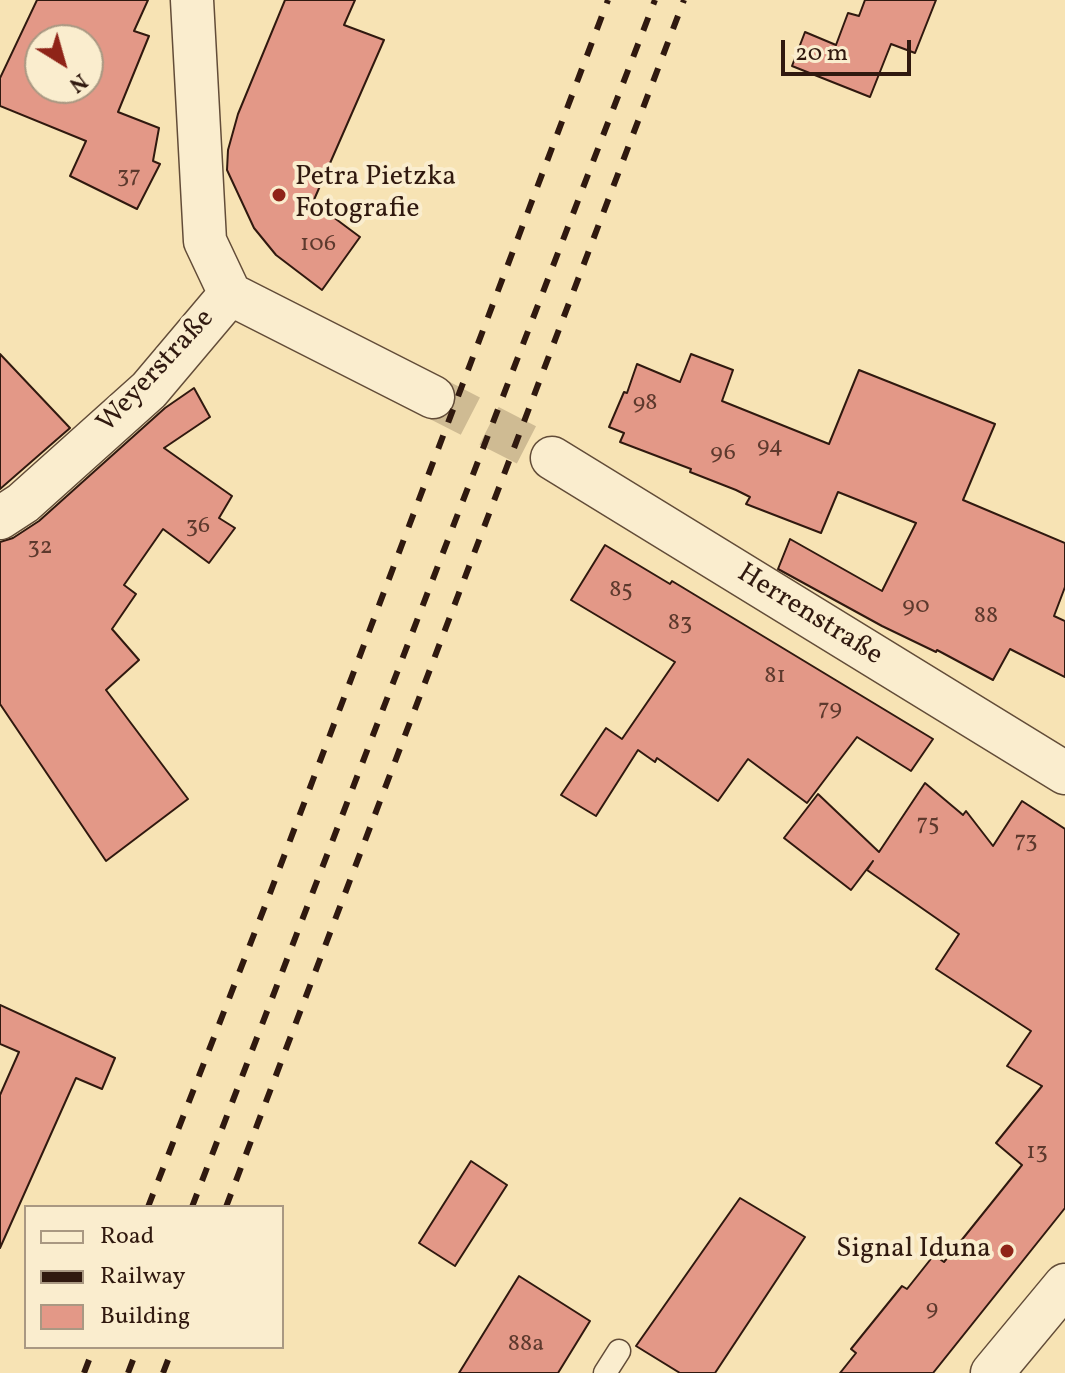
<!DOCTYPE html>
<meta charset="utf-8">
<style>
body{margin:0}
#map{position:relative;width:1065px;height:1373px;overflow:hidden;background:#f7e3b4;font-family:Vollkorn,serif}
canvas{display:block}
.legend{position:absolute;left:24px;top:1205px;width:260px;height:144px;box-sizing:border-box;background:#faedce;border:2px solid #a99882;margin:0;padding:10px 14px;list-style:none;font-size:24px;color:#30190f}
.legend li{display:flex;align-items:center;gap:16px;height:40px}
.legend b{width:40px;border:2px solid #a99882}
.north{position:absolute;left:24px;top:24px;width:80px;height:80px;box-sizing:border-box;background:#faedce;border:2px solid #a99882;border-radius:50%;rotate:143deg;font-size:22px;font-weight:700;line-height:32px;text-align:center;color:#30190f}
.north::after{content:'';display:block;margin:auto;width:28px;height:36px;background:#8f2418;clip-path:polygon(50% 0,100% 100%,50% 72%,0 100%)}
.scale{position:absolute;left:781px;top:40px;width:130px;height:36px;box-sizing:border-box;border:4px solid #30190f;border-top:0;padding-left:10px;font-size:24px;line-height:28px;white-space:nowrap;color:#30190f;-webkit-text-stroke:6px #faedce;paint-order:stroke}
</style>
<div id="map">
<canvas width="1065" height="1373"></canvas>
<ul class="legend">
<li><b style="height:10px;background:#faedce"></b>Road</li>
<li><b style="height:10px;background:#30190f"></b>Railway</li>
<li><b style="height:22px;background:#e39887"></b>Building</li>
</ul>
<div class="north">N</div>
<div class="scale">20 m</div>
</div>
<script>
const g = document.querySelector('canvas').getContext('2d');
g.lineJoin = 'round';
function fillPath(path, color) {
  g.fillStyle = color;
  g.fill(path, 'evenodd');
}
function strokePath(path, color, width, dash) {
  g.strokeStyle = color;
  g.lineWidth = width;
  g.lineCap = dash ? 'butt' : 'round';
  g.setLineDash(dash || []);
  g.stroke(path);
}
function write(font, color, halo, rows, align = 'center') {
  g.font = font + ' Vollkorn,serif';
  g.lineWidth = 8;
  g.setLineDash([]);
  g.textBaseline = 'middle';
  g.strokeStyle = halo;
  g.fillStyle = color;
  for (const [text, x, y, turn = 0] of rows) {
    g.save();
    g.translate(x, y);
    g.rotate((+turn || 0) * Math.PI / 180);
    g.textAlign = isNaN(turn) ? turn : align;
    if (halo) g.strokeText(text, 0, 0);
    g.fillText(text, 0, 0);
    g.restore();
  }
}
const building = new Path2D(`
 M37 0H148L134 31 149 36 118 112 159 128 153 161 160 164 137 209 70 176 86 141 0 106V78ZM40 40H88V88H40Z
 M285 0H355L344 25 384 40 313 202 360 237 322 290 276 255 254 228 227 170 228 150 238 114Z
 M865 0H936L915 53 891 44 870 97 792 66 805 32 836 45 848 13 859 16Z
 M0 354 70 428 0 489Z
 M691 354 733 370 722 401 829 444 859 370 995 424 963 500 1065 543V587L1054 616 1065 621V677L1010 649 993 680 937 650 936 652 882 626 778 569 790 539 882 591 916 523 838 492 821 533 746 504 750 497 736 490 690 472 691 469 620 442 624 433 609 427 624 392 627 393 637 364 680 382Z
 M194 388 210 417 164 448 232 496 219 518 235 528 209 563 163 529 124 585 136 594 112 629 139 660 106 690 188 799 106 861 0 704V542L13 538 39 521 165 408Z
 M605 545 670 584 672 581 933 739 911 771 857 737 807 803 748 759 718 801 657 758 655 762 638 750 596 816 561 795 606 728 622 739 675 662 571 600Z
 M925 783 963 815 966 811 993 846 1022 801 1065 829V1208L933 1373H840L856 1353 851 1349 902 1286 907 1289 934 1255 944 1262 1022 1165 996 1143 1042 1086 1007 1066 1031 1031 936 969 959 934 867 870 873 861 851 890 784 838 818 794 879 852Z
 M0 1005 115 1058 102 1089 76 1078 0 1248V1095L19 1052 0 1044Z
 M471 1161 507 1185 455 1266 419 1243Z
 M740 1198 805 1237 715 1373H680L636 1346Z
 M519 1276 590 1321 558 1373H459Z`);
fillPath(building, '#e39887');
strokePath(building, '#30190f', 2);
strokePath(new Path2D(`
 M433 397 552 458`), '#cfbb93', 42, [42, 21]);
const service = new Path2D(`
 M605 1373 619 1351`);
const minor = new Path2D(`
 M192 0 205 241 230 294
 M230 294 433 397
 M552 458 1065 773
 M0 518 23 503 149 390 230 294
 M992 1373 1065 1285`);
strokePath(service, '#624c38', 25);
strokePath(minor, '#624c38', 45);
strokePath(service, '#faedce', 22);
strokePath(minor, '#faedce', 42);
strokePath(new Path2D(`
 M148 1207 272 888 608 0
 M192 1207 655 0
 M226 1207 684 0
 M84 1373 94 1347
 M128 1373 138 1347
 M163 1373 173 1347`), '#30190f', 6, [14, 14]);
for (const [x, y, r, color] of [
 [279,195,8,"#8f2418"],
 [1007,1251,8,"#8f2418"]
]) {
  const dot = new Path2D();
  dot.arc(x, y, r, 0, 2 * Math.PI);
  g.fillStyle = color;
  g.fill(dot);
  strokePath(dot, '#faedce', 3);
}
write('24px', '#5d392d', null, [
 ["37",129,178],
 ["106",318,246],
 ["98",645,405],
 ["94",770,448],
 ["96",723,455],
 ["36",198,528],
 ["32",40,549],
 ["85",621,592],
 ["90",916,608],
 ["88",986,618],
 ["83",680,625],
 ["81",775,678],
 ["79",830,711],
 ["75",928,826],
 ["73",1026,843],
 ["13",1037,1154],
 ["9",932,1311],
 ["88a",526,1346]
]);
write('28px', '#30190f', '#faedce', [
 ["Petra Pietzka",295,179],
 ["Fotografie",295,211],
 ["Signal Iduna",991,1251,"right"]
], 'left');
write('28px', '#30190f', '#faedce', [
 ["Weyerstraße",157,372,-47],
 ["Herrenstraße",809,616,32]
]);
</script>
